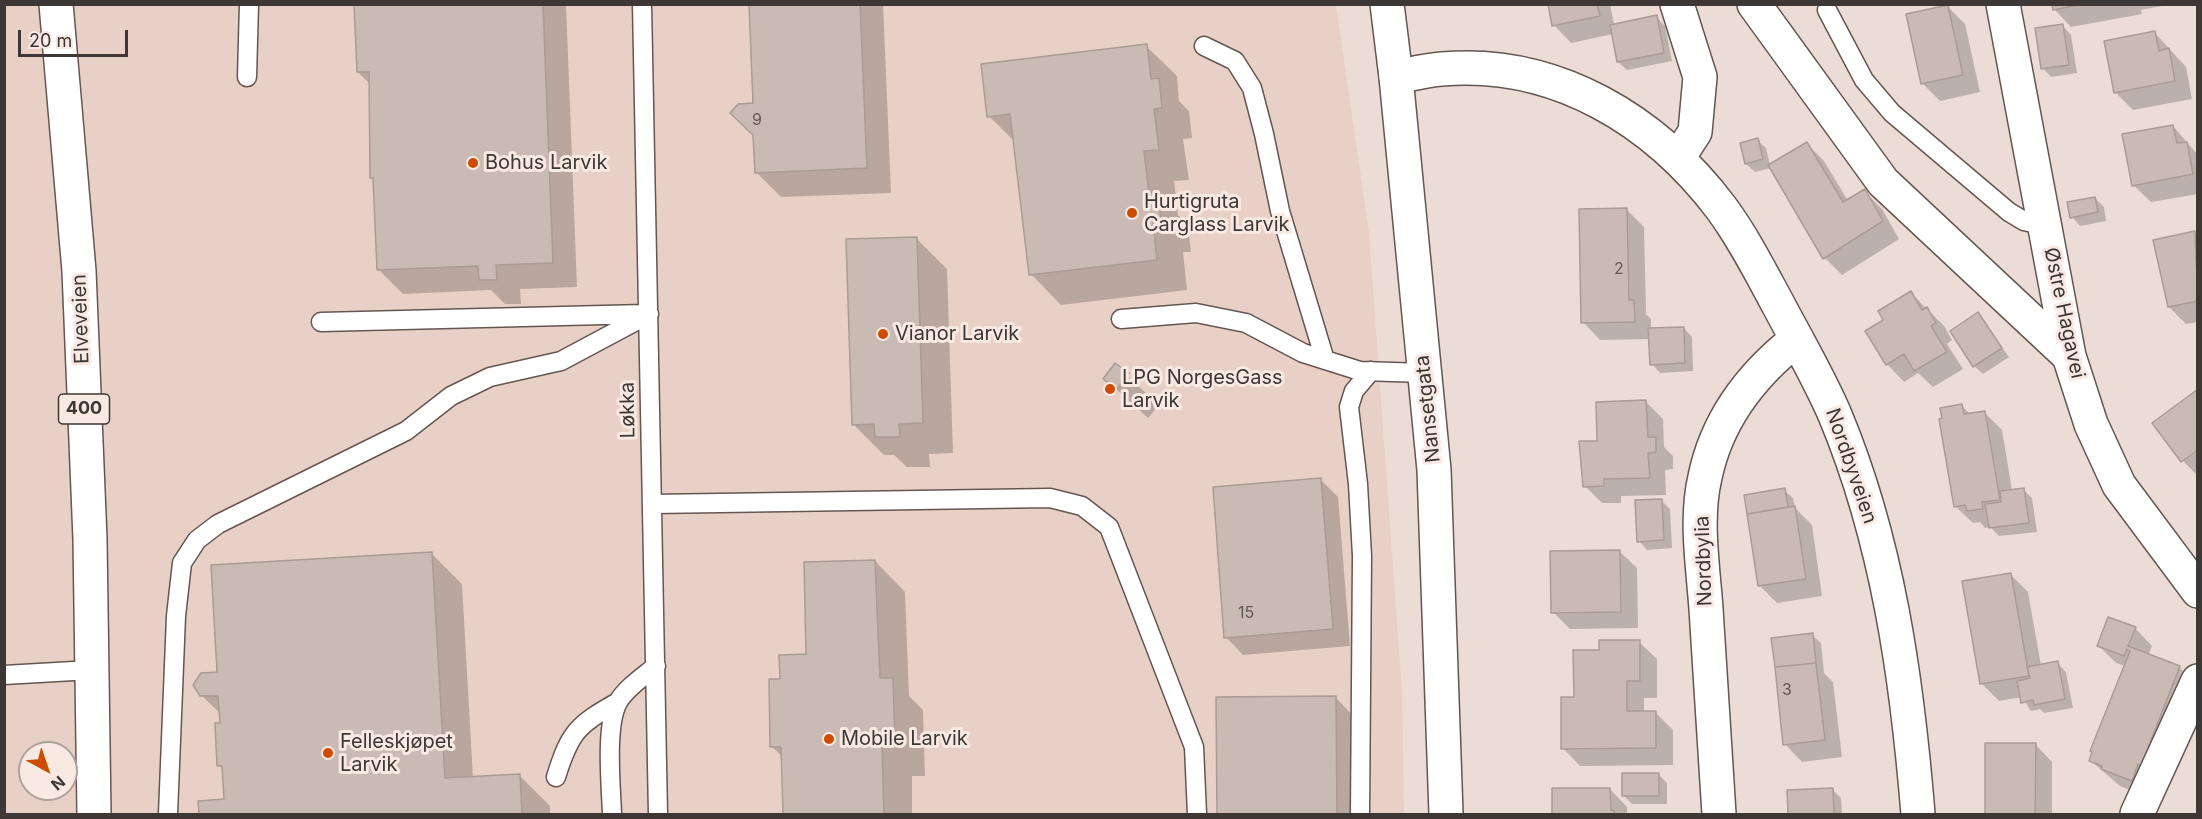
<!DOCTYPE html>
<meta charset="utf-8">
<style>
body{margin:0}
#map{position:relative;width:2202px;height:819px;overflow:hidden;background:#ecdcd6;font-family:Inter,sans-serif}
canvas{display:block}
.frame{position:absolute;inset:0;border:6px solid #3d3735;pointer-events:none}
.north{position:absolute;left:18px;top:741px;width:60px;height:60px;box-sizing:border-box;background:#f9e9e3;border:2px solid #aea29d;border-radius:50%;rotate:140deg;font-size:16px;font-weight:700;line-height:24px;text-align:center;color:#3d3735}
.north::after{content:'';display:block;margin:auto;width:21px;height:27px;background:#cf4b00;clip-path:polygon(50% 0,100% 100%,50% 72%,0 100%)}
.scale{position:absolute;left:18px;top:30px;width:110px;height:27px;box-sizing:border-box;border:3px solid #3d3735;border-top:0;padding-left:8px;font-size:18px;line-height:21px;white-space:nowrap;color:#3d3735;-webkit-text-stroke:4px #f9e9e3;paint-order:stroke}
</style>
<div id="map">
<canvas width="2202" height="819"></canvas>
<div class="frame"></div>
<div class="north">N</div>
<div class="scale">20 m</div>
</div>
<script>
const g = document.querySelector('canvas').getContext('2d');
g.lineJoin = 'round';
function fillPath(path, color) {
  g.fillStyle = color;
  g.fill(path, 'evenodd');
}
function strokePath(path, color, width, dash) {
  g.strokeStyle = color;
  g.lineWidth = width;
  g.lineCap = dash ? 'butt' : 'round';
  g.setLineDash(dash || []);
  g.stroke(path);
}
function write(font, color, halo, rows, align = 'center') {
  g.font = font + ' Inter,sans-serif';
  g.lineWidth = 6;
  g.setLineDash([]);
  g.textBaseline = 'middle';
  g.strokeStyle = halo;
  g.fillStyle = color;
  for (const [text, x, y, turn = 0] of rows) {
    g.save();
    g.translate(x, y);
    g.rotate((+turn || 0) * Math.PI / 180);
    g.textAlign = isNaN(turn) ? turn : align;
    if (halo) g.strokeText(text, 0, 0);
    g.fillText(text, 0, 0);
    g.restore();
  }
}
fillPath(new Path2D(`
 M5 5H1336L1369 233 1402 692 1404 814H5ZM30 753H66V789H30Z`), '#e8d0c7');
fillPath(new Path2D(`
 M357 4H566L577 287 520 289 521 304H505L491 290 403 294 378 269 375 180 372 177 370 84 358 72Z
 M750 4H883L891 193 781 197 756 172Z
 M1549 4H1610L1614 25 1656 17 1665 26 1672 61 1627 70 1618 62 1613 34 1571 43 1554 25Z
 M2053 4H2162V6L2141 10 2142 14 2071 27 2054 9Z
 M1947 6 1965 24 1980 92 1940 101 1922 83Z
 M2063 26 2071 35 2077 73 2051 77 2043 68Z
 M2155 33 2186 67 2192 99 2133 110 2115 92Z
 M1146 46 1177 76 1179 101 1189 111 1192 138 1183 139 1189 180 1174 181 1178 215 1188 225 1191 252H1183L1187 290 1061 305 1031 274 1015 142 989 116Z
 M2173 126 2198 155V194L2151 202 2133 185Z
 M1757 140 1766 148 1770 165 1807 144 1824 161 1848 201 1864 191 1882 209 1899 239 1842 275 1825 258 1771 168 1755 172 1746 164Z
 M2095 198 2104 207 2106 221 2080 226 2072 217Z
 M1627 210 1644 227 1646 314 1651 319V329L1684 328 1692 337 1693 371 1660 373 1652 364 1650 339 1600 340 1583 322Z
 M2195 233 2198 236V322L2186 324 2169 307Z
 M916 238 947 269 953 453 929 454 930 467H907L894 455H884L853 424Z
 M1911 293 1944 326 1952 340 1947 344 1963 369 1933 387 1918 373 1904 382 1887 364 1885 320Z
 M1978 314 2009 357 1983 374 1974 366Z
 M1115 365 1159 405 1148 418 1105 379Z
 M2198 391V476L2183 461Z
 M1645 401 1663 419 1664 447 1673 456V469L1665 470 1666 495 1621 496V503H1602L1585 486 1599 442Z
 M1961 405 1971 415 1985 413 2002 430 2012 490 2023 489 2032 498 2037 532 1999 536 1990 527 1985 528 1980 522 1973 523 1955 506Z
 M1321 480 1338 497 1350 646 1243 655 1226 637Z
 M1784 490 1793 498 1795 508 1812 525 1822 596 1777 603 1759 585 1746 496Z
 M1661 500 1670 509 1672 548 1647 550 1639 541Z
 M1619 551 1637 568 1638 628 1570 629 1553 612Z
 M431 553 462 584 473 778 519 775 550 806V814H200V802L225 801 224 770 219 765 221 714 201 695 219 674Z
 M875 561 905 592 909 696 923 710 925 776H912V814H784L783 757 772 747 781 680 808 655Z
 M2010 574 2028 592 2041 666 2057 663 2066 672 2073 708 2044 713 2040 709 2031 711 2022 697 1999 701 1982 684 1964 582Z
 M2135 628 2152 646 2148 656 2179 667 2196 684 2149 798 2120 786 2091 761 2125 666 2116 663 2099 646Z
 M1812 635 1821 643 1824 673 1833 682 1842 757 1802 762 1785 744Z
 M1639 642 1657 659V698H1644V712H1655L1673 730V765L1580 766 1563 748 1600 651Z
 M1336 698 1360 723 1361 814H1218L1217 699Z
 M1986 744H2035L2052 762V814H1986Z
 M1658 774 1667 783V804H1632L1624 796Z
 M1610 789 1627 807V814H1554V790Z
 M1833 790 1841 798 1842 814H1790L1789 792Z`), '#0003');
const building = new Path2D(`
 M354 4H543L553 263 496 265 497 280H479L478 266 377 270 373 178H370L369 72H357Z
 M749 4H860L867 168 755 173 753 135 730 113 738 104 753 103Z
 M1548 4H1597L1600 16 1552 26Z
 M2052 4H2083L2053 10Z
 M1948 5 1963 75 1921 84 1906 14Z
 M1657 15 1664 53 1617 62 1610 25Z
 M2063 24 2069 65 2041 69 2035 28Z
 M2155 31 2159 51 2169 48 2175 81 2114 93 2104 41Z
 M1147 44 1151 79 1159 78 1162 108 1154 109 1159 150 1144 151 1149 193 1158 192 1161 221 1153 222 1157 260 1029 275 1010 114 987 117 981 64Z
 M2173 125 2177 143 2187 142 2193 174 2132 186 2122 134Z
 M1758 138 1763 159 1745 164 1740 143Z
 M1807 142 1843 202 1865 189 1883 221 1823 259 1768 165Z
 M2095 197 2098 212 2070 218 2067 202Z
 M1627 208 1629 300H1634L1635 322 1581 323 1579 209Z
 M2195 231 2198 301 2168 307 2153 240Z
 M917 237 923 423 899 424 900 437H875L874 424 852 425 846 239Z
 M1911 291 1922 310 1927 307 1936 323 1931 326 1947 352 1914 371 1904 354 1886 365 1865 331 1883 320 1878 311Z
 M1978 312 2002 348 1973 367 1950 331Z
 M1684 327 1685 363 1650 365 1648 328Z
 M1115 363 1129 373 1117 389 1103 379Z
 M2198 389V450L2181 462 2152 423Z
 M1646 400 1648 437H1656V452L1648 453 1650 478 1604 479V486L1583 487 1579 441H1597L1596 402Z
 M1962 404 1964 414 1985 411 2000 500 1982 502 1983 509 1967 511 1965 505 1954 507 1939 419 1942 418 1940 408Z
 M1321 478 1333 629 1224 638 1213 487Z
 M1785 488 1788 507 1747 514 1744 495Z
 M2024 488 2029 523 1989 528 1985 504 2001 502 2000 491Z
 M1662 499 1664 540 1637 542 1635 500Z
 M1795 506 1806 579 1758 586 1747 514Z
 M1620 550 1621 612 1551 613 1550 551Z
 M432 552 445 778 520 774 522 814H199L198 801 224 799 222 766H217L215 723H220L218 696H200L193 685 201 673 217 672 211 565Z
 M875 560 880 678H893L895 745 882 746 884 814H783L781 747H770L769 679H780L779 655 806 654 804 562Z
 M2011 573 2029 676 1980 684 1962 581Z
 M2108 617 2136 627 2128 646 2180 666 2141 766 2138 764 2132 781 2101 769 2102 766 2089 761 2092 752 2090 751 2130 651 2127 649 2124 656 2097 646Z
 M1813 633 1816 663 1775 667 1771 638Z
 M1599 640H1640V681H1627V711H1656V748L1561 749V697H1574L1573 650H1599Z
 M2058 661 2065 699 2034 705 2033 700 2021 703 2017 681 2030 678 2027 667Z
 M1816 663 1825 740 1783 745 1775 667Z
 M1336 696 1337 814H1217L1216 697Z
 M1985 743H2036L2035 814H1985Z
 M1622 773H1659V796H1622Z
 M1552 788H1610L1611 810H1614V814H1552Z
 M1833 788 1834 814H1788L1787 790Z`);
fillPath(building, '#cabab4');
strokePath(building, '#aa9b95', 1.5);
const lane = new Path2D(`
 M642 4 658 814
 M1827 10 1864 80 1892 113 2009 212 2024 221 2046 226
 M1204 46 1235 61 1252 88 1264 134 1280 211 1325 360
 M247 77 249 4
 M1121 319 1196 313 1246 323 1303 353 1360 371 1425 373
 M321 322 644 314
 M653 504 1050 498 1082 506 1109 527 1194 747 1197 814
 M4 675 91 670
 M556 777C570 732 577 725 618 702
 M168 814 176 616 182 563 197 540 218 524 406 431 451 396 490 377 561 361 649 314
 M612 814C611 786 605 726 618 702 626 688 644 676 656 666
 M1360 814 1362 556 1358 484 1349 407 1354 391 1371 371`);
const street = new Path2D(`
 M1677 4 1700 77 1695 132 1678 158
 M1754 4 1883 182 2069 356
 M2003 4 2069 356 2091 424 2119 485 2198 591
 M1396 77C1411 74 1427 70 1442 69 1556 59 1656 121 1722 209 1744 239 1761 273 1779 306 1798 342 1819 378 1835 415 1888 542 1907 679 1918 814
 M1719 814C1715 746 1711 678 1706 609 1703 566 1695 519 1705 477 1717 419 1751 375 1797 339
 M2137 814 2198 681`);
const secondary = new Path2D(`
 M1387 4 1396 77 1434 470 1446 814`);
const highway = new Path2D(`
 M56 4 79 271 90 539 94 814`);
strokePath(lane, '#645651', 21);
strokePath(street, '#645651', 36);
strokePath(secondary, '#645651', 36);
strokePath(highway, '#645651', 36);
strokePath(lane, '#fff', 18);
strokePath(street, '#fff', 33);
strokePath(secondary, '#fff', 33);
strokePath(highway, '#fff', 33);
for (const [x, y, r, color] of [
 [473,163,6,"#cf4b00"],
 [1132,213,6,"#cf4b00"],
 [883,334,6,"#cf4b00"],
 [1110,389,6,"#cf4b00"],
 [829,739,6,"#cf4b00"],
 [328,753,6,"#cf4b00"]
]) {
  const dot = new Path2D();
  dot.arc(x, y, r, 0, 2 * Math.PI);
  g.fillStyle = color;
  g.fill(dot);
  strokePath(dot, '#f9e9e3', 2);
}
write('16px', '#605855', null, [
 ["9",757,120],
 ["2",1619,269],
 ["15",1246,613],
 ["3",1787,690]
]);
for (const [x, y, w] of [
 [84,409,51]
]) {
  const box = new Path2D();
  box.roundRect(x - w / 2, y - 15, w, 30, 4.5);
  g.fillStyle = '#f9e9e3';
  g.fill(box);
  strokePath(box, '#3d3735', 1.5);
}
write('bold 18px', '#3d3735', null, [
 ["400",84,409]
]);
write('20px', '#3d3735', '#f9e9e3', [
 ["Bohus Larvik",485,163],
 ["Hurtigruta",1144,202],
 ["Carglass Larvik",1144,225],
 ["Vianor Larvik",895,334],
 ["LPG NorgesGass",1122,378],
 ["Larvik",1122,401],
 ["Mobile Larvik",841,739],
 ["Felleskjøpet",340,742],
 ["Larvik",340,765]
], 'left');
write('20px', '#3d3735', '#f9e9e3', [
 ["Østre Hagavei",2064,313,78],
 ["Elveveien",81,319,-92],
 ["Nansetgata",1428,409,-96],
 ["Løkka",628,410,-91],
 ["Nordbyveien",1851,466,71],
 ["Nordbylia",1704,561,-92]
]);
</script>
